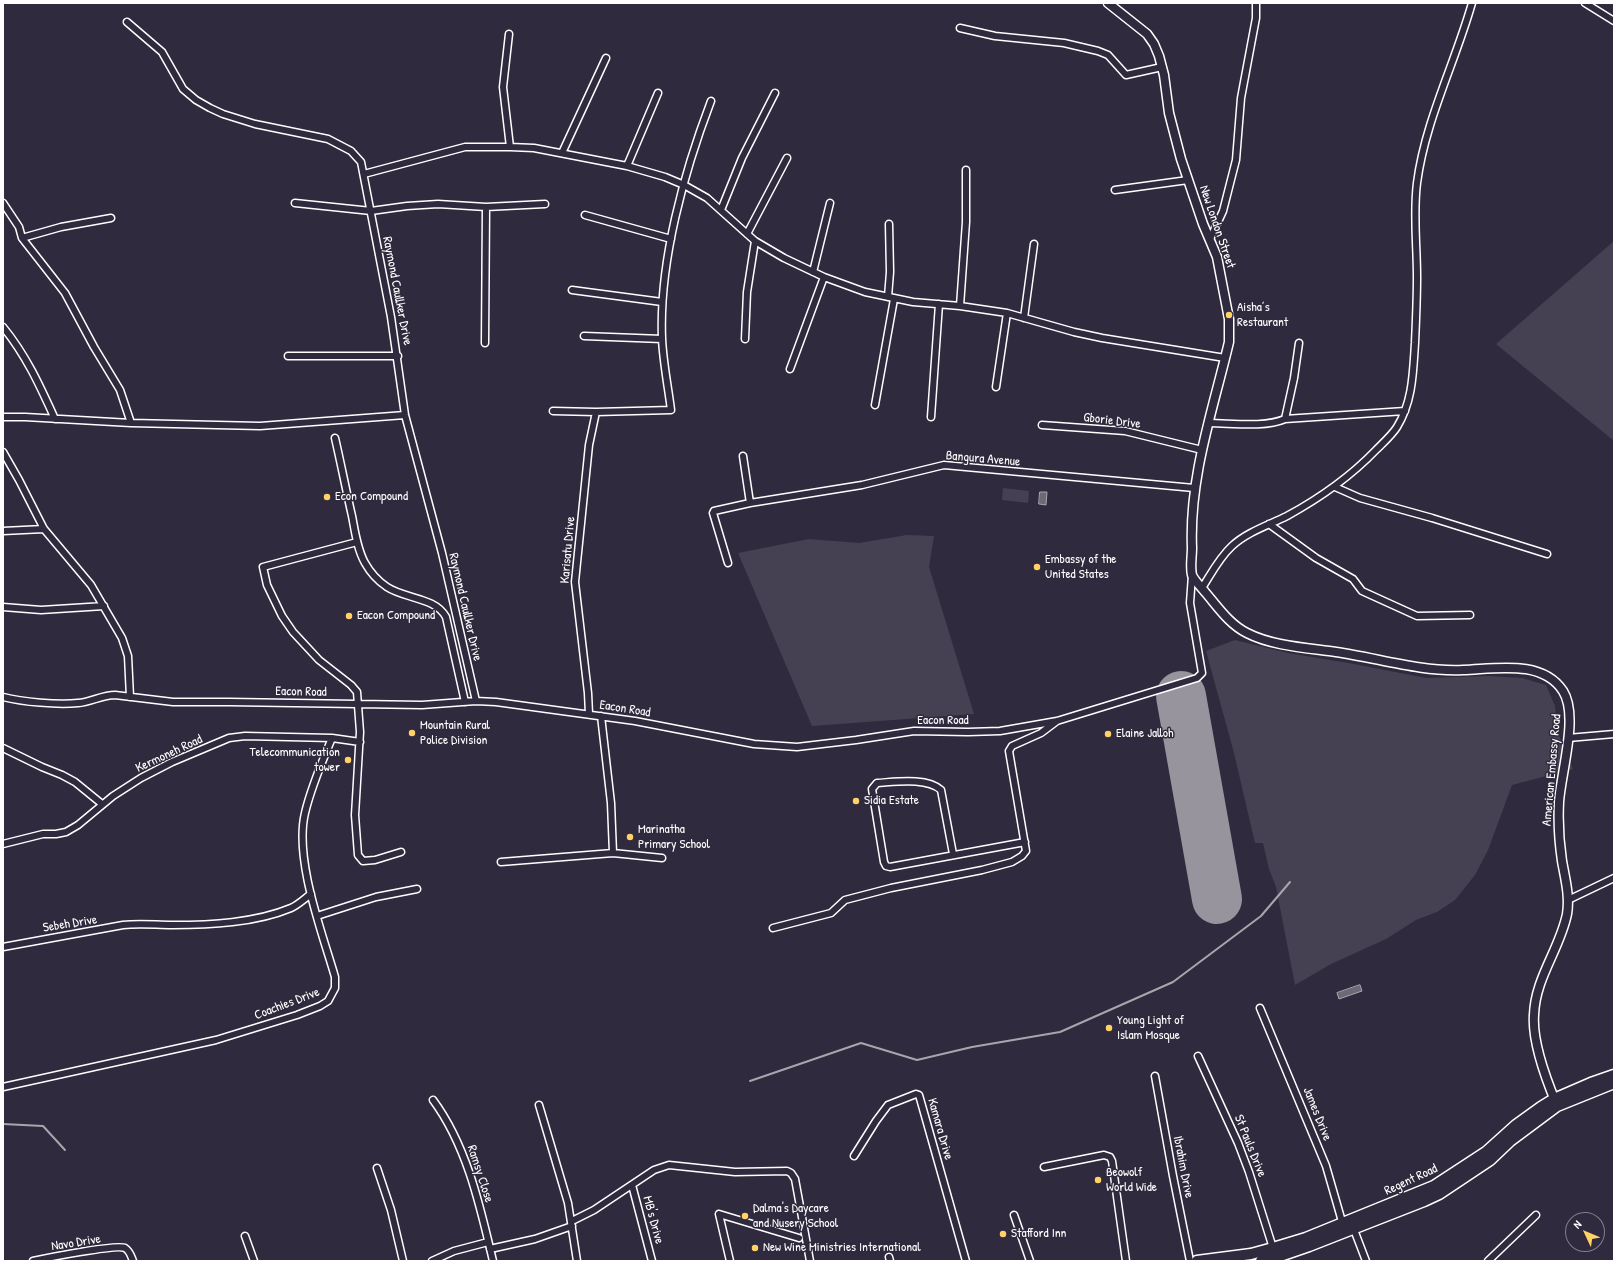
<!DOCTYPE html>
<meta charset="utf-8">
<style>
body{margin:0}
#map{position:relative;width:1617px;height:1264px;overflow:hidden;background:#2f2a3d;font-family:"Patrick Hand",sans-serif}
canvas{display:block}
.frame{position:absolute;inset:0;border:4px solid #fff;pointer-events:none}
.north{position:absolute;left:1565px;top:1212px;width:40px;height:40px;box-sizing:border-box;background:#2f2a3d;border:1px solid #827f8b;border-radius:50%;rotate:314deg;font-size:11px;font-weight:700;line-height:16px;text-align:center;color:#fff}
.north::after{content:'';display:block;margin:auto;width:14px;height:18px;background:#ffd166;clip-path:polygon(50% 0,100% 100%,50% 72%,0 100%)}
</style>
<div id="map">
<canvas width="1617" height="1264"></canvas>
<div class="frame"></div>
<div class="north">N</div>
</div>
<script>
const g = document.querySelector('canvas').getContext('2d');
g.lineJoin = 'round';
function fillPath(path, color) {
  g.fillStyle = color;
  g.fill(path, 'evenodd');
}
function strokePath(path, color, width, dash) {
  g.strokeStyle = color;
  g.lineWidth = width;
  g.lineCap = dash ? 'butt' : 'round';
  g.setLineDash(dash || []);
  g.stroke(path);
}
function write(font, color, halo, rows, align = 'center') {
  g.font = font + ' "Patrick Hand",sans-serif';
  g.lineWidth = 3;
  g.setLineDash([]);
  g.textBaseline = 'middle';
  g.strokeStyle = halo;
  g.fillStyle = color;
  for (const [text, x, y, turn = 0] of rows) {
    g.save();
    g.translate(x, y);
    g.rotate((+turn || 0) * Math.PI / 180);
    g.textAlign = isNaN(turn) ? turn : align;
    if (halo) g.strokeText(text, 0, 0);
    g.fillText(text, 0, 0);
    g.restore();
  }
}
fillPath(new Path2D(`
 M1614 241V441L1496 344Z
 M1003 488 1029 491 1028 503 1002 500Z
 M907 535 934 536 929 567 974 714 812 726 738 553 809 539 859 543Z
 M1235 640 1288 653 1354 664 1426 678 1488 676 1522 678 1546 685 1555 706 1557 731 1573 769 1512 785 1488 850 1475 875 1455 900 1437 912 1416 920 1386 939 1331 964 1295 985 1276 887 1269 869 1263 843H1255L1234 753 1206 651Z`), '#464152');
const water = new Path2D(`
 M1040 492H1047L1046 505 1039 504Z
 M1360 985 1362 991 1339 999 1337 993Z`);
fillPath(water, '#6d6a77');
strokePath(water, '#a7a6ad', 1);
strokePath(new Path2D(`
 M750 1081 861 1043 917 1060 972 1047 1060 1032 1173 982 1261 916 1290 882
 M3 1124 43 1126 65 1150`), '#a7a6ad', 2);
strokePath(new Path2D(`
 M1181 696 1217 899`), '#97949e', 50);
const minor = new Path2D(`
 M1585 3 1614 21
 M127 22 162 52 183 89 196 100 210 108 223 114 255 124 328 139 351 151 361 162 391 317 405 415 442 553 476 701
 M960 28 995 36 1064 43 1098 51 1108 55 1126 75 1162 67
 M509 34 503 87 510 147 534 148 627 166 665 177 684 185 707 198 755 241 784 258 824 277 865 292 913 302 960 306 1007 313 1074 332 1102 338 1225 358
 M562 153 606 58
 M627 166 658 93
 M364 174 465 147H510
 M1115 190 1188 180
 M3 203 19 227 22 238 65 293 94 347 120 390 131 423
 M295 203 371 211 407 206 438 204 486 207 545 204
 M721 210 742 158 775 93
 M585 215 671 239
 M747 234 787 158
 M22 238 61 227 111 218
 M1210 239 1223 211 1236 160 1241 98 1256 18V3
 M813 272 830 203
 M572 290 662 302
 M888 297 890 272 889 224
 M960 306 966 222V170
 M1024 318 1034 244
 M3 327C26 355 40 386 55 419
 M584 336 662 339
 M745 339 747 292 755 241
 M485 343 486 207
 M288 356H398
 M790 369 824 277
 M996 387 1007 313
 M875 405 894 299
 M553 411 596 412 671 410C668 386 663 362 662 338 659 262 684 172 711 101
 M3 417H25L131 423 260 426 405 415
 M931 417 939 304
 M1285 419 1405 411
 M1209 423C1231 423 1264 428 1285 419L1294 378 1299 343
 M1042 425 1125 431 1202 450
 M335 438C341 464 346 490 352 516 355 531 357 549 365 563 370 572 378 581 387 587 405 599 435 597 446 617L465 702
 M3 452 19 480 44 529 91 585 122 638 128 656 130 697
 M743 456 750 503
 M1335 487 1360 498 1432 518 1547 554
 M1269 524 1316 558 1353 579 1362 591 1417 616 1470 615
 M3 531 44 529
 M357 542 263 567 267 585 282 616 293 632 319 660 351 685 357 692 360 732 355 815 358 855 363 861 375 860 401 852
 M728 563 713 513 714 511 750 503 862 485 944 465 1194 488
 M1202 588C1211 574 1219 558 1232 546 1247 532 1269 525 1287 516 1320 498 1350 477 1376 450 1383 443 1392 435 1397 427 1413 401 1413 372 1415 343 1416 321 1417 299 1417 277 1417 245 1413 214 1417 183 1425 121 1455 63 1472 3
 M3 607 41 610 104 606
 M3 697C23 702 57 705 78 703 91 702 102 695 115 695L173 702H229L422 705 476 701 496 702 635 721 754 744 797 747 856 740 914 731 968 732 1000 731 1057 721 1197 678 1202 673 1190 603 1192 575
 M589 714 588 693 575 582 589 445 596 412
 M601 716 611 803 613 853
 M1568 738 1614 734
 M3 748 42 767 62 775 75 782 102 804
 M3 844 43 834H56L66 832 78 825 113 796 141 778 172 762 229 738 245 736 332 738 360 742
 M953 854 941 790C927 777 895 782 877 783L872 789 884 862 886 866 890 867 1025 842
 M501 862 613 853 662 858
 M1568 900 1614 878
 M317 916 376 897 417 889
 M773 928 831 913 845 900 891 888 982 870 1012 862 1022 856 1026 851 1009 751 1012 746 1041 733 1057 721
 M3 947 123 925C140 923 156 925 172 925 210 925 255 923 291 908 298 905 304 899 311 894
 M1260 1008 1326 1166 1343 1225
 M1198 1056 1238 1143 1249 1172 1273 1248
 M1155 1076 1173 1176 1190 1261
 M3 1087 216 1040 297 1015 320 1006 328 1001 335 988V977C322 932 294 859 305 813 311 787 322 762 332 738
 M433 1100C467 1146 480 1206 493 1261
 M539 1105 568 1203 577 1261
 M854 1156 876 1121 888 1105 916 1094 919 1095 966 1261
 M1044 1167 1104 1155 1110 1157 1112 1161 1126 1261
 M377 1168 391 1210 403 1261
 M632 1185 652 1261
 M1014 1215 1030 1261
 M572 1221 594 1210 654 1170 669 1165 735 1172 787 1171 791 1173 795 1179 810 1261
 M1353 1227 1366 1261
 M245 1236 254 1261
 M490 1249 535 1239 572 1226
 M889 1257 890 1261
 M33 1261C46 1258 117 1244 125 1248 130 1251 131 1256 133 1261
 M432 1261 454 1251 488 1242
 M730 1261 719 1214 799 1238
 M1488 1261 1536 1215`);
const tertiary = new Path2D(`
 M1108 3 1147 34 1154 44 1159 56 1164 75 1169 113 1181 159 1203 224 1217 257 1229 319V342C1213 410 1189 477 1192 548 1192 556 1190 567 1192 575 1194 580 1201 587 1205 592 1218 607 1229 624 1247 633 1272 646 1308 648 1336 652 1378 658 1420 672 1463 670 1495 669 1542 659 1563 691 1579 716 1561 772 1559 802 1558 821 1559 841 1562 861 1565 878 1570 896 1567 914 1560 949 1535 978 1534 1015 1532 1042 1546 1079 1556 1103`);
const primary = new Path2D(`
 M1197 1261 1251 1254 1273 1248 1306 1238 1434 1186 1486 1152 1516 1125 1541 1107 1554 1099 1591 1083 1614 1075
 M1261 1261 1277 1257 1309 1246 1424 1201 1439 1194 1490 1160 1510 1141 1557 1106 1614 1083`);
strokePath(minor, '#fff', 9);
strokePath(tertiary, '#fff', 11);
strokePath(primary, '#fff', 13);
strokePath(minor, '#2f2a3d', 6);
strokePath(tertiary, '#2f2a3d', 8);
strokePath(primary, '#2f2a3d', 10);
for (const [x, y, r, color] of [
 [1229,315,4,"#ffd166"],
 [327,497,4,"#ffd166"],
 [1037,567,4,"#ffd166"],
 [349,616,4,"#ffd166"],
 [412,733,4,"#ffd166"],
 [1108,734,4,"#ffd166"],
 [348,760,4,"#ffd166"],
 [856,801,4,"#ffd166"],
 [630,837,4,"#ffd166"],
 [1109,1028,4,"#ffd166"],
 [1098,1180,4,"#ffd166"],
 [745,1216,4,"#ffd166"],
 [1003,1234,4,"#ffd166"],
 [755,1248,4,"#ffd166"]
]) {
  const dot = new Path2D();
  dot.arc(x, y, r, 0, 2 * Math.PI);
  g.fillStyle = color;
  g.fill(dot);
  strokePath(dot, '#2f2a3d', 1.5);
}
write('13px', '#fff', '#2f2a3d', [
 ["New London Street",1217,227,71],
 ["Raymond Caullker Drive",397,291,79],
 ["Gborie Drive",1112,421,7],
 ["Bangura Avenue",983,459,5],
 ["Karisatu Drive",568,550,-85],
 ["Raymond Caullker Drive",465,607,77],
 ["Eacon Road",301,692,1],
 ["Eacon Road",625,709,9],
 ["Eacon Road",943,721],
 ["Kermoneh Road",169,754,-25],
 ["American Embassy Road",1552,770,-85],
 ["Sebeh Drive",70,924,-9],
 ["Coachies Drive",287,1004,-21],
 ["James Drive",1317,1114,68],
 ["Kamara Drive",940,1129,74],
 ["St Pauls Drive",1250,1146,68],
 ["Ibrahim Drive",1183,1167,79],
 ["Ramsy Close",480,1174,72],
 ["Regent Road",1411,1180,-25],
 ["MB's Drive",653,1220,75],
 ["Navo Drive",76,1243,-9]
]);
write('13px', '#fff', '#2f2a3d', [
 ["Aisha’s",1237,308],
 ["Restaurant",1237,323],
 ["Econ Compound",335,497],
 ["Embassy of the",1045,560],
 ["United States",1045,575],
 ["Eacon Compound",357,616],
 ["Mountain Rural",420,726],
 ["Police Division",420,741],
 ["Elaine Jalloh",1116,734],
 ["Telecommunication",340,753,"right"],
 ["tower",340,768,"right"],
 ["Sidia Estate",864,801],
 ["Marinatha",638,830],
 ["Primary School",638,845],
 ["Young Light of",1117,1021],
 ["Islam Mosque",1117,1036],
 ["Beowolf",1106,1173],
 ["World Wide",1106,1188],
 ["Dalma's Daycare",753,1209],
 ["and Nusery School",753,1224],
 ["Stafford Inn",1011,1234],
 ["New Wine Ministries International",763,1248]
], 'left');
</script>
